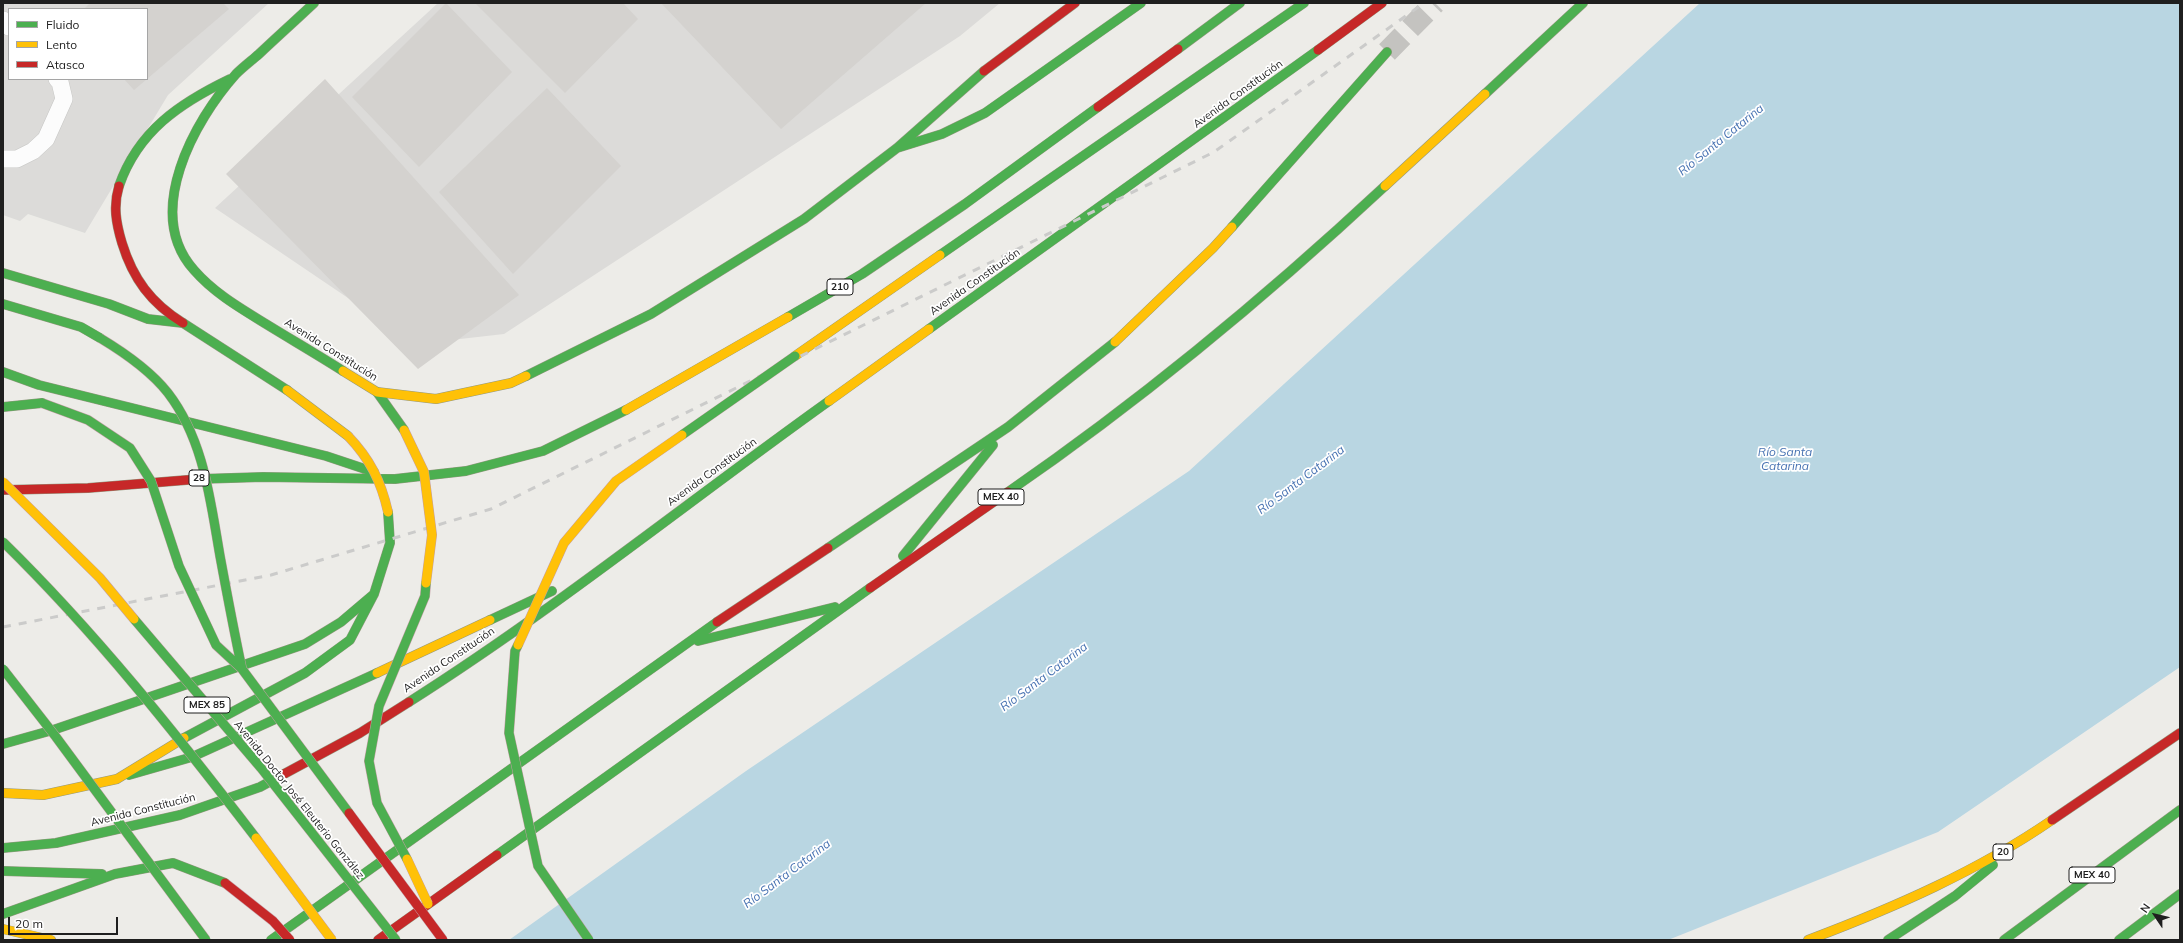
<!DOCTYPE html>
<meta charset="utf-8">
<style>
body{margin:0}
#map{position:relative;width:2183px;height:943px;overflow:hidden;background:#edece8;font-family:Mulish,sans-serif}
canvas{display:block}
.frame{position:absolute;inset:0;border:4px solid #1f1f1f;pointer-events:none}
.legend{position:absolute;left:8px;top:8px;width:140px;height:72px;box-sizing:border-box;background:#fff;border:1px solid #a5a5a5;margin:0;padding:5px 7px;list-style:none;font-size:12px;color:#1f1f1f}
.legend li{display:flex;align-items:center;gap:8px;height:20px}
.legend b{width:20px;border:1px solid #a5a5a5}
.north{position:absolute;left:2135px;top:895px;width:40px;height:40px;-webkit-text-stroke:3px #fff;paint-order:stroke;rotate:305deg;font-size:11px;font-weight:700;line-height:16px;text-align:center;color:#1f1f1f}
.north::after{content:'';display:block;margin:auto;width:14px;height:18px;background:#1f1f1f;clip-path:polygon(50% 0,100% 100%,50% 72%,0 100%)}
.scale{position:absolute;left:8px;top:917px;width:110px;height:18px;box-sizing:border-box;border:2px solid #1f1f1f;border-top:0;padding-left:5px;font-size:12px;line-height:14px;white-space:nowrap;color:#1f1f1f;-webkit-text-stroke:3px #fff;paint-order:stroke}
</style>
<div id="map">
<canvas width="2183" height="943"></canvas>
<div class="frame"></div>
<ul class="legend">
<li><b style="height:5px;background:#4caf50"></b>Fluido</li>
<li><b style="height:5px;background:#ffc107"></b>Lento</li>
<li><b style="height:5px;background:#c62828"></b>Atasco</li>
</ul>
<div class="north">N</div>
<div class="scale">20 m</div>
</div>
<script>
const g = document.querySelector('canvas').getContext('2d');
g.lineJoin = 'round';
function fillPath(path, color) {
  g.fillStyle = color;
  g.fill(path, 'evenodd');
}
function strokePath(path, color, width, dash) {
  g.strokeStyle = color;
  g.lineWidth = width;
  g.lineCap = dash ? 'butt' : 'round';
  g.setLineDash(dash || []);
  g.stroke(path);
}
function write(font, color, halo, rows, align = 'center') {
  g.font = font + ' Mulish,sans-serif';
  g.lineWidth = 3.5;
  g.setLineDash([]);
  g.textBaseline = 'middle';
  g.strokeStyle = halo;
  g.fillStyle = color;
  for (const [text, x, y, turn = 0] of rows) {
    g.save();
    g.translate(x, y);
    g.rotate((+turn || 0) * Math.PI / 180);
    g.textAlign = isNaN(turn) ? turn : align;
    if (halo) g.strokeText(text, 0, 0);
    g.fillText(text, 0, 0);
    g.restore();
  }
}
fillPath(new Path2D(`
 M3 3H269L168 95 85 233 28 214 20 221 3 215ZM9 9H147V79H9Z
 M438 3H1000L960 36 504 334 416 344 215 208Z`), '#dcdbd9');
fillPath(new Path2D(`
 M1700 3H2180V667L1938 832 1668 940H509L746 771 1189 471Z`), '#b9d6e2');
fillPath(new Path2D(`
 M90 3H223L229 9 147 79V9H84Z
 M446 3 512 72 419 167 352 97Z
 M475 3H623L638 19 565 93Z
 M661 3H926L781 129Z
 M124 79H147L134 90Z
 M325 79 519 295 418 369 226 174Z
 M547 88 621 166 513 274 439 192Z`), '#d4d2cf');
strokePath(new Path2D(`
 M1387 52 1435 3`), '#c4c3c0', 22, [22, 11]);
const lane = new Path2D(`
 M3 20 9 27
 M3 159H17L33 151 46 139 64 99 60 82 57 79`);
const fast = new Path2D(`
 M314 3C296 20 277 37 259 54 251 61 243 67 236 74 194 121 143 213 194 270 214 293 240 308 266 324 292 340 318 355 343 371
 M1178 49 1240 3
 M1485 94 1583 3
 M897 148 942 134 985 113 1141 3
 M119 186C138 131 180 103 230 79
 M1232 227 1387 52
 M940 255 1304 3
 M3 273 109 304 148 319 183 323 287 390
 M3 304 81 327 100 338
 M788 317 862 274 965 204 1098 107
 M929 329 1318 50
 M3 372 39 385 326 456 374 472
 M526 376 651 314 804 219 897 148 984 71
 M377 392 404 430
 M3 407 42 403
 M199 479 263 477 395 479 466 471 543 451 626 410
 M1008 492C1140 401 1268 295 1385 186
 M828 548 1008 427 1115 342
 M903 556 993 445
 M490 620 552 591
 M698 641 835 607
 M409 702C554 610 689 501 829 401
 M184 738 305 673 350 640 374 594 390 543 388 512
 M3 744 53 730 305 644 341 622 374 594
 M129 775 192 757 377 673
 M3 848 56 843 180 815 260 787 284 774
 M497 855 870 588
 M3 871 102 874
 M3 914 115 874 173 863 225 883
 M271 940 717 622
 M1888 940 1955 896 1993 865
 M2004 940 2180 810
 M2119 940 2180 894`);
const slow = new Path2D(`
 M1385 186 1485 94
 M1115 342 1213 248 1232 227
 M795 356 940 255
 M343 371 377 392 436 399 511 383 526 376
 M287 390 348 436
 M829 401 929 329
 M626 410 788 317
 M377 673 490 620
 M3 793 43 795 117 779 184 738
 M3 929 51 940
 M1808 940C1893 908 1978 871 2052 820`);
const jam = new Path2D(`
 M1318 50 1382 3
 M984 71 1075 3
 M1098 107 1178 49
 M119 186C113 206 116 223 122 243 133 279 151 303 183 323
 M3 490 88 488 199 479
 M870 588 1008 492
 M717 622 828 548
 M284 774 360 733 409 702
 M2052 820 2180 733
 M378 940 497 855`);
strokePath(lane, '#c6c6c4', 18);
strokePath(fast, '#93987f', 10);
strokePath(slow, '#93987f', 10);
strokePath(jam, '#93987f', 10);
strokePath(lane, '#fcfcfc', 17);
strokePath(fast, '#4caf50', 9);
strokePath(slow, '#ffc107', 9);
strokePath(jam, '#c62828', 9);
strokePath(new Path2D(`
 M3 627 271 575 491 509 1214 152 1424 3`), '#cbcbca', 3, [8, 8]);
const fastBridge = new Path2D(`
 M100 338C125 353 150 370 168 393 204 440 210 499 220 556 227 594 234 631 242 669
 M42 403 88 420 130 448 151 481 179 566 216 645 242 669 349 813
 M682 435 795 356
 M3 542C96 633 177 735 256 838
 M134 619 261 768 396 940
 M518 645 515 651 509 733 538 866 589 940
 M3 669 56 737 206 940
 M407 859 377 803 369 761 379 706 425 596 426 583`);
const slowBridge = new Path2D(`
 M404 430 424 472 432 535 426 583
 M348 436C370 459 381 481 388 512
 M3 482 100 578 134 619
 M518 645 564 543 616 481 682 435
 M256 838 332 940
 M407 859 428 904`);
const jamBridge = new Path2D(`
 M349 813 443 940
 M225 883 273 921 290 940`);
strokePath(fastBridge, '#c49ea5', 10, []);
strokePath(slowBridge, '#c49ea5', 10, []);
strokePath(jamBridge, '#c49ea5', 10, []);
strokePath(fastBridge, '#4caf50', 9);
strokePath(slowBridge, '#ffc107', 9);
strokePath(jamBridge, '#c62828', 9);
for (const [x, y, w] of [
 [840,287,26],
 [199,478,20],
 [1001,497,46],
 [207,705,46],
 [2003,852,20],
 [2092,875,46]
]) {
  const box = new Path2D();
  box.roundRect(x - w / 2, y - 8, w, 16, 3);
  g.fillStyle = '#fff';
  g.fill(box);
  strokePath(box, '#1f1f1f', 1);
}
write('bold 10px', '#1f1f1f', null, [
 ["210",840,287],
 ["28",199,478],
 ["MEX 40",1001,497],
 ["MEX 85",207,705],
 ["20",2003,852],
 ["MEX 40",2092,875]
]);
write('11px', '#1f1f1f', '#fff', [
 ["Avenida Constitución",1238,94,-36],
 ["Avenida Constitución",975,282,-35],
 ["Avenida Constitución",331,350,32],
 ["Avenida Constitución",712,472,-36],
 ["Avenida Constitución",449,660,-34],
 ["Avenida Doctor José Eleuterio González",299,800,51],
 ["Avenida Constitución",143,810,-14]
]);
write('italic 12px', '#4772b2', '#fff', [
 ["Río Santa Catarina",1721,140,-39],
 ["Río Santa",1785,452],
 ["Catarina",1785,466],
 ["Río Santa Catarina",1301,480,-37],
 ["Río Santa Catarina",1044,677,-37],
 ["Río Santa Catarina",787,874,-37]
]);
</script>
